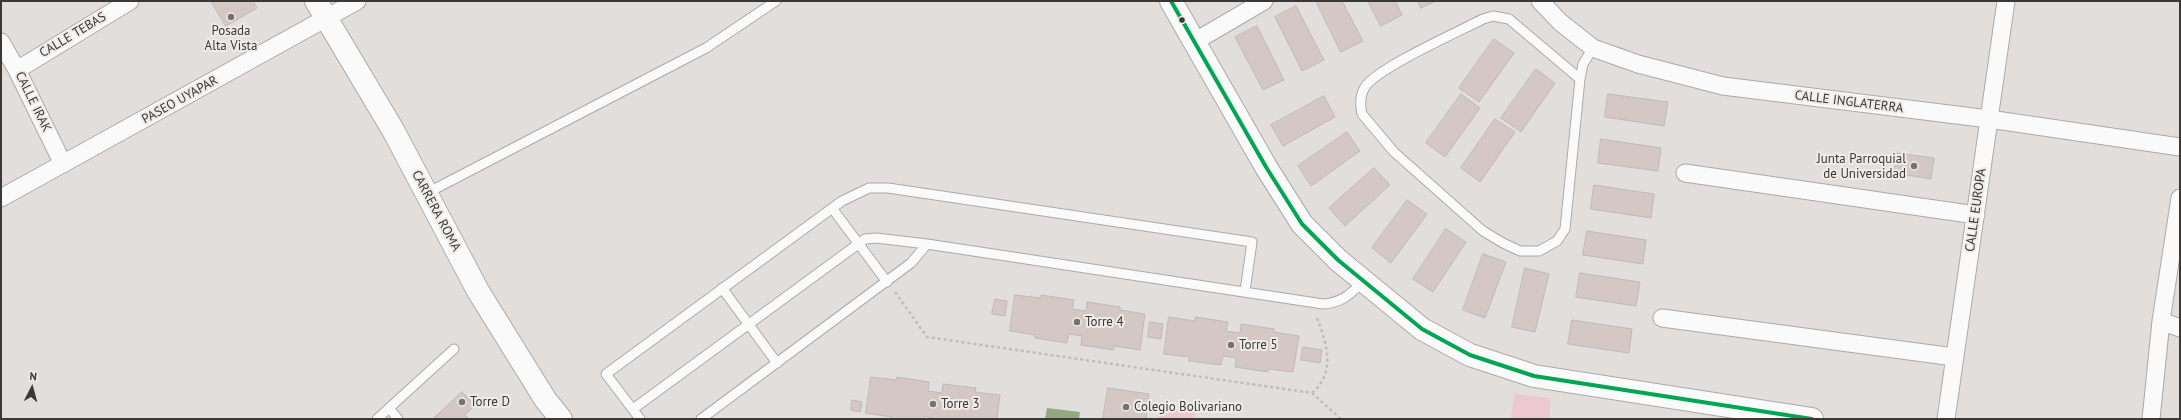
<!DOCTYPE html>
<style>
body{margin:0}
#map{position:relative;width:2181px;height:420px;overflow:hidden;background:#e1dedc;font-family:"PT Sans",sans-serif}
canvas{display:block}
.frame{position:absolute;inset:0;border:2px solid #3a3938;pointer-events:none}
.north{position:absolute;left:12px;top:368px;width:40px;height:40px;-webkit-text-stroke:3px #efece8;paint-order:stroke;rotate:6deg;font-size:11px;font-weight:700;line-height:16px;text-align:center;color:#3a3938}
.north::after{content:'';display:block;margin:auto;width:14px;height:18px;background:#3a3938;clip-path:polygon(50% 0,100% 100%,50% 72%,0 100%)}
</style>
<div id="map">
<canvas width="2181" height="420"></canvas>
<div class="frame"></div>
<div class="north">N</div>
</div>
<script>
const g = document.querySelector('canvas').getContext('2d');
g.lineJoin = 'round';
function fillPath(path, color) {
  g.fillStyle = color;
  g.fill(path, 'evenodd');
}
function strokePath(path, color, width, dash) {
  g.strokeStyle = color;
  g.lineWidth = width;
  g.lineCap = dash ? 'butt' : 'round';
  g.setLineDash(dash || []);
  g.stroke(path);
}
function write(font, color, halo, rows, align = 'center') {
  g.font = font + ' "PT Sans",sans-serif';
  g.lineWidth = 4;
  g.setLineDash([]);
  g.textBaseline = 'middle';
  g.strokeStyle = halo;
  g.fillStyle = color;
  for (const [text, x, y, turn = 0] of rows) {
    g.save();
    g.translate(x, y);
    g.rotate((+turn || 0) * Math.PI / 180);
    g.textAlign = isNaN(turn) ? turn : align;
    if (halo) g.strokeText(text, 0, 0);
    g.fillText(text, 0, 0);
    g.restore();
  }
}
fillPath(new Path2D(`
 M1514 394 1551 398 1549 419H1511Z
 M1160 406 1196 412 1195 419H1158Z`), '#ecc9d0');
fillPath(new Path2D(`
 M1047 408 1080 412 1079 419H1045Z`), '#94a882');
const building = new Path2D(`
 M211 1H253L257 8 226 26Z
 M1316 1H1342L1363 41 1341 52Z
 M1368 1H1395L1402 15 1381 26Z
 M1418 1H1436L1421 8Z
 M1296 6 1324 60 1302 71 1275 17Z
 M1257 26 1284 80 1263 90 1235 37Z
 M1494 39 1514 53 1479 102 1459 88Z
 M1536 69 1555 83 1521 132 1501 118Z
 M1461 94 1480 108 1445 157 1426 143Z
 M1608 94 1668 102 1664 126 1605 117Z
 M1324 96 1335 117 1283 146 1271 125Z
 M1495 119 1515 132 1480 182 1461 168Z
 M1347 132 1360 151 1311 186 1298 166Z
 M1601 139 1661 148 1658 171 1598 163Z
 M1897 153 1934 158 1931 179 1894 173Z
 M1374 168 1390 185 1345 226 1329 208Z
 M1594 185 1654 194 1651 218 1591 209Z
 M1407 200 1427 214 1391 263 1372 248Z
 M1446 229 1466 242 1433 292 1413 279Z
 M1587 231 1646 240 1643 264 1583 255Z
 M1483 254 1506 262 1485 318 1463 310Z
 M1525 268 1549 274 1535 332 1512 327Z
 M1580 273 1640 282 1636 306 1576 297Z
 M1015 295 1041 298V295L1074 300 1072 309 1086 311 1087 302 1120 307V310L1145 314 1140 350 1114 346V350L1081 345 1082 336 1069 334 1067 343 1035 338V335L1010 331Z
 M995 299 1007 301 1005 316 992 314Z
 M1169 317 1195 321V317L1228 322 1226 331 1240 333 1241 324 1274 329V332L1299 336 1293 372 1268 369V372L1235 367 1236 358 1223 356 1221 365 1189 361V357L1164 354Z
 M1572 320 1632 329 1629 353 1568 344Z
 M1150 322 1163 324 1161 339 1148 337Z
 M1303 347 1322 350 1320 363 1301 360Z
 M871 377 896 380 897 377 929 382 928 391 942 393 943 384 976 388 975 392 1000 395 997 419H938L924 416V419H891V417L866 413Z
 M1108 388 1149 394 1146 419H1103Z
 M462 392 475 405 465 415 469 419H433Z
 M852 400 862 402 860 412 851 410Z`);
fillPath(building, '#d5c7c3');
strokePath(building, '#bdbab9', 1);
const lane = new Path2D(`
 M1580 79 1509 19 1493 16 1483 19C1458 32 1377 68 1365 87 1360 95 1360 105 1362 114L1394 152 1483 231 1503 243 1520 251H1539L1557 241 1565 229 1580 79 1583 64 1593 48
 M427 193 706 48 776 1
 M832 208 887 282
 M722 288 777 363
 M389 408 398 419
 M633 409 865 239 876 238 927 244 1323 304C1342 303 1350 294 1363 282
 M377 419 454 349
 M640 419 606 374 842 201 869 188H888L1252 242 1245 291
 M701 419 911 263 927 244`);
const street = new Path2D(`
 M1540 1 1560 22 1593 48 1638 64 1723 86 1989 119 2180 147
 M1 42 17 70 63 164
 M1194 42 1264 1
 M17 70 130 1
 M1685 173 1976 215
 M1 198 357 1
 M2180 198 2161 321 2180 328
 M1662 318 1954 357
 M1946 419 2006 1
 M2151 419 2161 321`);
const secondary = new Path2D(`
 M316 1 393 130 478 291 545 399 561 419
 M1171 1 1266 167 1302 224 1338 260 1422 329 1470 355 1534 376 1812 419`);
strokePath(lane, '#acaaa8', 11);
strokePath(street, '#acaaa8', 19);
strokePath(secondary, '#acaaa8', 24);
strokePath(new Path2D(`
 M895 292 927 337 1312 393 1341 419
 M1312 393C1337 372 1326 341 1316 315`), '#bfbebe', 2.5, [3, 3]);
strokePath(lane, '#fafafa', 9);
strokePath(street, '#fafafa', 17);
strokePath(secondary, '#fafafa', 22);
strokePath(new Path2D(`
 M1171 1 1266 167 1302 224 1338 260 1422 329 1470 355 1534 376 1812 419`), '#00a651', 4);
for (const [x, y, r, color] of [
 [231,17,4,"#747371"],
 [1182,20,3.5,"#3a3938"],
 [1914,166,4,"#747371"],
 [1077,322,4,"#747371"],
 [1231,345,4,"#747371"],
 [462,402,4,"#747371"],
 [933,404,4,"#747371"],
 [1126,407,4,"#747371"]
]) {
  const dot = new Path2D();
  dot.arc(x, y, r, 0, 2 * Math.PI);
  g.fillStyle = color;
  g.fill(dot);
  strokePath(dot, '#efece8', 1.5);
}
write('13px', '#3a3938', '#efece8', [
 ["Posada",231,31,"center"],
 ["Alta Vista",231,46,"center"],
 ["Junta Parroquial",1906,159,"right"],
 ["de Universidad",1906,174,"right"],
 ["Torre 4",1085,322],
 ["Torre 5",1239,345],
 ["Torre D",470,402],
 ["Torre 3",941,404],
 ["Colegio Bolivariano",1134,407]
], 'left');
write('13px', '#3a3938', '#efece8', [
 ["CALLE TEBAS",73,35,-31],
 ["PASEO UYAPAR",180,100,-29],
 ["CALLE IRAK",33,102,64],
 ["CALLE INGLATERRA",1849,102,7],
 ["CALLE EUROPA",1976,210,-82],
 ["CARRERA ROMA",436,211,62]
]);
</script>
